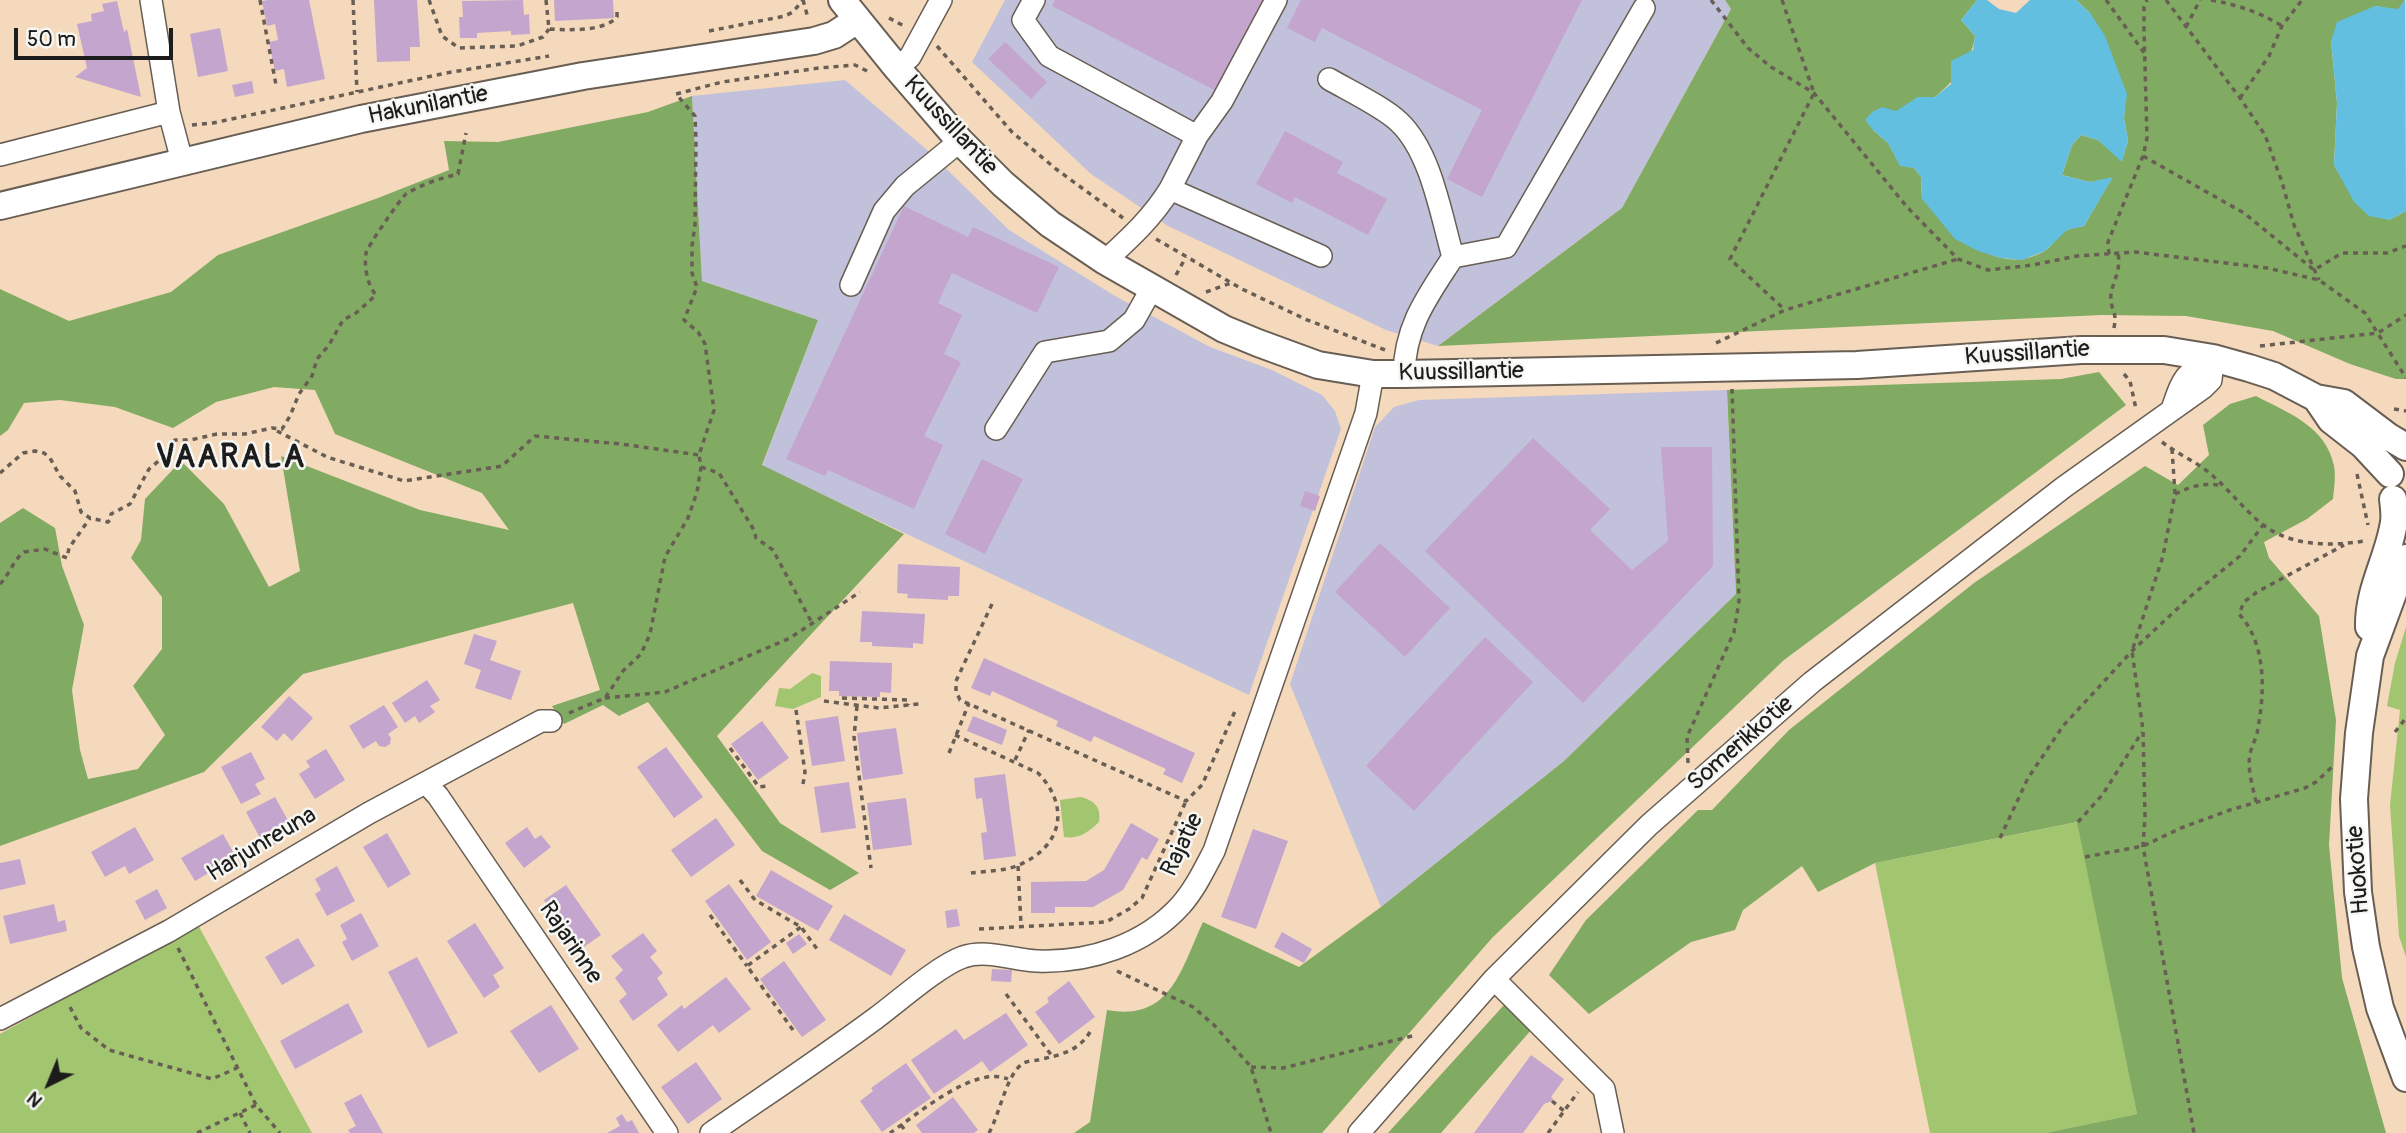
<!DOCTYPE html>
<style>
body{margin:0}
#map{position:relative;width:2406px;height:1133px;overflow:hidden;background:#f4d9bc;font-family:Pangolin,sans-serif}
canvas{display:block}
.north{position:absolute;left:14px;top:1049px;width:70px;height:70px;-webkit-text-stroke:5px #f6f6f2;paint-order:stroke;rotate:223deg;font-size:19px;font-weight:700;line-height:28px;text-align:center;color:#1c1c1c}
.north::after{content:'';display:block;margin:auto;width:24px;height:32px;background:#1c1c1c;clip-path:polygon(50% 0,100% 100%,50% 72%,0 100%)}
.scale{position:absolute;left:14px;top:28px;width:159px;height:32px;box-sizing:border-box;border:4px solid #1c1c1c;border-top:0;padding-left:9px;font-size:21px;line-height:24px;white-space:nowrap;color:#1c1c1c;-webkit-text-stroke:5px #f6f6f2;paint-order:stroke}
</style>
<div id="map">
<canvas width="2406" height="1133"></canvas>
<div class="north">N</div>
<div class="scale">50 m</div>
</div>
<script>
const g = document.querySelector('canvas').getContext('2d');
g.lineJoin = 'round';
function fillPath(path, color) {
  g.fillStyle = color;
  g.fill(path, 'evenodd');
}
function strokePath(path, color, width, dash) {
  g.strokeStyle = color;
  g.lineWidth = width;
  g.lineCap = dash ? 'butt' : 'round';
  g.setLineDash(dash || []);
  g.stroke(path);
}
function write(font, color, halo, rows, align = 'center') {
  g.font = font + ' Pangolin,sans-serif';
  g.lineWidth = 5;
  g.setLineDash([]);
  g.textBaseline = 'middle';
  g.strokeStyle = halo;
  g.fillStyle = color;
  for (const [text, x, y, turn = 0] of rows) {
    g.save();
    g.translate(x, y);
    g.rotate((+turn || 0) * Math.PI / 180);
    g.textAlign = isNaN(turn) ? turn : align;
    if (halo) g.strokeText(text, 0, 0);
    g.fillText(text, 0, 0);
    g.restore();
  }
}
fillPath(new Path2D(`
 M1005 0H1725L1731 9 1622 208 1438 346 1386 330 1168 226 1091 174 972 62Z
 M845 80 926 149 1009 230 1115 296 1210 347 1272 370 1322 395 1335 411 1341 429 1249 695 762 466 818 320 702 281 692 96Z
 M1727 390 1736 594 1564 761 1381 907 1290 684 1375 427 1394 407 1419 400Z`), '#c2c1dc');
fillPath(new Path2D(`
 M2406 627V957L2399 936 2390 805 2400 710 2387 706 2395 663Z
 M812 673 821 676V697L793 709 775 706 779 688 790 689Z
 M1081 797C1095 801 1101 807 1099 822 1087 833 1080 839 1064 837L1060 800Z
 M2078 822 2137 1114 2045 1133H1930L1875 863Z
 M198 925 312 1133H0V1034Z`), '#a2c56f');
fillPath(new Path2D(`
 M1725 0H1977L1961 20 1975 36C1972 61 1954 81 1935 97H1918L1873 130 1888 143 1900 165 1914 168 1921 177 1922 199C1956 230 1992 278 2043 252 2052 247 2058 235 2067 230 2072 228 2079 227 2084 226L2112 178 2090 182 2062 175 2072 145 2081 135 2098 140 2122 161 2128 141 2124 118 2126 94 2090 13 2076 0H2405L2398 10 2375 6 2331 41 2337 103 2334 165 2343 180 2389 220 2406 211V379H2396L2350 364 2273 331 2186 316 2101 315 1438 346 1622 208 1731 9Z
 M692 96 702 281 818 320 762 465 904 534 717 736 780 823 859 873 830 890 762 851 648 702 619 716 603 705 564 724 552 706 600 690 573 603 303 674 204 772 0 846V523L23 508 55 528 62 566 84 625 72 690 80 750 88 779 138 769 165 735 133 686 162 649V597L131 558 141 540 145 499 181 461 224 504 269 587 300 571 281 456 420 510 509 530 482 493 335 434 315 390 274 387 216 402 173 428 115 407 60 400 24 403 8 430 0 436V289L69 321 171 292 218 255 378 198 449 170 444 141 498 142 648 112Z
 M2099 372 2126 405 1784 660 1492 938 1322 1133H1074L1090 1122 1107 1010C1171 1022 1181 969 1203 922L1299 967 1381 907 1564 761 1736 594 1727 390 2061 379Z
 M2256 396C2288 413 2326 426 2334 466 2336 476 2334 488 2333 499L2307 519 2264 542 2269 558 2319 616 2336 720 2329 845 2342 978 2386 1133H2045L2137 1114 2077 822 1875 863 1818 892 1802 866 1743 910 1735 930 1691 942 1589 1014 1549 975 1586 920 1698 810H1712L1789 730 1974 583 2145 466 2178 485 2209 455 2203 425 2230 404Z
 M1504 1005 1532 1029 1441 1133H1388Z`), '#81aa62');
fillPath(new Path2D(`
 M1977 0H1987L1999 9 2016 13 2030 0H2076L2090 13 2105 36 2127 94 2124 118 2128 141 2122 162 2098 140 2081 135 2072 145 2062 175 2090 182 2113 177 2084 226 2067 230 2045 251 2022 260 2001 258 1978 251 1955 239 1922 199 1921 177 1914 168 1900 166 1888 143 1873 130 1865 120 1872 112 1882 107 1896 111 1918 97H1935L1951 84V61L1973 50 1975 36 1961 20Z
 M2405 0 2406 211 2389 220 2369 216 2354 202 2334 165 2337 103 2331 41 2337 22 2375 6 2398 9Z`), '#62bfe0');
fillPath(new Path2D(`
 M268 0H309L325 79 287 87 284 69 275 71 269 42 278 40 275 24 267 26 262 1Z
 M374 0H417L420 47H410V61L377 62Z
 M523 0 524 15 529 14 530 34 511 35V31L477 33V38H460L459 17H463L462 1Z
 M554 0H613L614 18 555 21Z
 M1055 0H1267L1220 93 1052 6Z
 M1301 0H1582L1482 197 1447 179 1482 110 1322 28 1315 42 1287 28Z
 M117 1 124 32 127 29 141 97 75 77 87 68 77 24 92 21 91 14 104 11 102 4Z
 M220 28 228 71 198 77 190 34Z
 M1005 42 1047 82 1031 99 988 59Z
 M252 81 254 93 235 97 232 85Z
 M1285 131 1343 162 1337 173 1387 199 1368 235 1295 197 1292 203 1256 184Z
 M904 206 968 237 973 227 1059 267 1037 313 952 273 938 303 962 315 944 354 961 362 924 436 943 445 914 509 828 470 825 476 786 459Z
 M1533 438 1610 509 1590 530 1632 570 1668 541 1661 447H1712L1713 566 1583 703 1425 551Z
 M982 459 1023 479 985 554 945 534Z
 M1305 491 1320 496 1315 511 1300 506Z
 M1380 543 1450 608 1405 657 1335 592Z
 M898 564 960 567 959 596H948V600L907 598 908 594 897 593Z
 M862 611 925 614 923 644 913 643V648L872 646V642H860Z
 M474 634 497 641 490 660 521 671 511 700 475 688 481 670 464 664Z
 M1485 637 1533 682 1414 811 1366 766Z
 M984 658 1195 753 1182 783 1163 774 1166 769 1094 736 1091 742 1074 734 1056 726 1058 721 992 691 990 696 971 688Z
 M830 661 892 663 891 693 880 692V697L839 696V691H829Z
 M427 680 440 700 430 706 435 712 419 723 415 716 405 723 392 703Z
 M289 696 313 718 292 741 284 733 277 741 261 727Z
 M384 705 398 727 388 734 391 738 390 744 385 747 379 746 376 741 363 749 349 726Z
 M838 716 845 761 812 766 805 721Z
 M973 716 1007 730 1002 745 967 731Z
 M762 721 789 758 758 780 731 744Z
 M896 728 903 774 863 780 857 733Z
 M666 747 703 797 674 818 637 767Z
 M326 749 345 780 315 799 299 774 310 767 306 761Z
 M251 752 265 779 255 784 261 794 241 804 221 767Z
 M1005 774 1016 856 984 860 981 833 987 832 982 798 976 799 974 778Z
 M849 782 856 828 821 833 814 787Z
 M275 797 290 824 280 829 285 839 266 849 246 812Z
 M906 798 912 845 873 850 867 803Z
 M716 818 735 845 691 877 671 850Z
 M1131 823 1159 839 1147 860 1142 857 1123 890 1093 907H1055V913H1031V882L1086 881 1104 870Z
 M135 827 154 860 129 874 125 866 105 877 91 852Z
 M527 827 535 839 541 835 551 847 524 868 505 843Z
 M1253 829 1288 841 1256 929 1221 917Z
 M387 833 411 874 388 888 363 847Z
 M223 834 236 857 195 881 181 858Z
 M20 859 26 884 0 890V863Z
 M337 866 355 901 327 916 315 894 321 890 315 879Z
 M771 870 833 906 818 931 756 896Z
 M729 884 771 942 747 960 705 901Z
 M566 885 601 935 578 951 544 900Z
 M157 889 167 908 145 920 135 901Z
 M54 904 58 922 65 920 67 931 10 944 3 916Z
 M957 909 960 926 947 928 945 911Z
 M361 913 379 946 352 961 342 942 347 939 340 925Z
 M844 914 906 950 891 976 829 940Z
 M475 923 504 968 493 975 500 987 484 998 447 941Z
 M1282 932 1312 949 1304 963 1274 947Z
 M643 933 657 951 650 957 663 973 657 978 668 995 633 1021 619 1001 627 994 615 978 623 970 611 956Z
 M799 934 807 944 793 954 786 943Z
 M298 938 315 966 282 985 265 957Z
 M417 957 458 1033 428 1048 388 972Z
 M784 961 826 1020 802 1037 760 979Z
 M992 969 1012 970 1011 982 991 981Z
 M726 977 751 1009 719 1033 713 1025 678 1052 657 1025 682 1005 684 1009Z
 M1069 981 1095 1017 1059 1044 1035 1012 1049 1002 1047 998Z
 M348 1003 363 1032 295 1069 280 1041Z
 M551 1005 579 1049 539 1073 510 1031Z
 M1006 1013 1028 1045 990 1072 982 1061 934 1094 911 1060 956 1029 964 1040Z
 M1531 1055 1564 1079 1551 1097 1553 1099 1552 1101 1544 1104 1523 1133H1474Z
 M696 1062 722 1099 688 1124 661 1087Z
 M906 1063 931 1098 882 1132 860 1101 873 1091 871 1088Z
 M361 1094 383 1133H350L348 1130 356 1126 344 1103Z
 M953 1097 978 1130 974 1133H922L916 1125Z
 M622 1114 627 1122 632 1120 639 1133H607L620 1126 616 1118Z`), '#c4a5cd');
const minor = new Path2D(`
 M151 0 169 112 182 161
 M1034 0 1023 20 1049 56 1197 136
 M897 68 910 57 941 0
 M1329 79C1348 90 1385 108 1399 122 1431 152 1441 215 1453 257
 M0 155 169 112
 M1170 189 1197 136 1222 101 1276 0
 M1105 261C1130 238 1153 217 1170 189L1321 256
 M851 285 884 211 905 186 960 141
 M1404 374C1405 325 1428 296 1453 257L1506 247 1644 8
 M2172 409C2183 378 2183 374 2213 358
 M996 429 1045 352 1109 341 1134 320 1152 288
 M426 783 438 796 667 1133
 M1494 979 1604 1089 1613 1133
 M0 1019 169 931 369 813 541 721H551
 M711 1133C766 1095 822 1058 876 1018 899 1001 938 966 963 957 987 949 1013 960 1037 961 1089 963 1145 945 1181 905 1195 889 1204 870 1214 851L1366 413 1373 374
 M1359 1133 1494 979 1649 825 1812 682 2064 487 2203 388 2211 380 2213 358`);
const major = new Path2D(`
 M842 0 897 68 960 141 1003 184 1050 224 1105 261 1224 329 1258 343 1318 365 1373 374H1404L1857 365 2081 350H2164L2213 358 2249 368 2274 376 2316 398 2344 403 2389 437 2406 447
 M0 206 361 119 583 76 814 41 834 35 857 20
 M2316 398 2331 420 2363 445 2390 474
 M2406 558 2370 656 2359 733 2354 799 2358 892 2366 947 2380 1008 2406 1078
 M2369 627C2368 589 2389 557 2394 522 2395 515 2394 507 2393 499`);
strokePath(minor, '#685e54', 24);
strokePath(major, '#685e54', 30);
strokePath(new Path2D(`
 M260 0 276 85
 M353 0 357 92
 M429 0 442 36 459 48 517 46 543 37 549 29
 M546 0 549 29C567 30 604 32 617 17V10
 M803 0 808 18
 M1711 0 1748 48 1771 67 1814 93 1907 207 1958 259 1988 270 2033 265 2077 256 2135 252 2267 268 2319 280 2365 313 2406 378
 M1782 0 1814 93 1730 259 1785 310
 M2106 0 2145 54
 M2166 0 2240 98 2265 135 2282 182 2294 225 2319 280
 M2211 0C2238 5 2259 12 2282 26
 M889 18 904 26
 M2186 27 2200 0
 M709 31 785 16 793 12 803 0
 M937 46 1012 132 1056 169 1123 218
 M2240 98 2269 56 2282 26 2302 0
 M192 125 213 123 446 73 549 56
 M2143 156 2244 213 2314 270 2342 253H2387L2406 246
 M1156 239 1242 289 1305 319 1385 350
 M2109 254 2108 242 2143 156 2147 138 2144 30V7L2147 0
 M1176 275 1186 257
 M1206 292 1231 283
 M2114 328C2117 311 2112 313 2111 300 2109 286 2122 274 2118 253
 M1716 343 1785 310 1958 259
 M2260 346 2378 333 2406 315
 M2124 374 2130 381 2136 409
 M2394 409 2406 411
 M277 431 327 457 404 481 502 466 535 436 621 444 699 455
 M2162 442C2175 452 2190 459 2203 468 2225 484 2241 507 2262 524 2292 547 2330 546 2365 541
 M2172 449 2175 494 2163 556 2132 651 2143 730 2145 816 2143 846 2194 1133
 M701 467 719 473 754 530 756 538 773 550 812 623
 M0 473 23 453 35 451 44 453 50 458 60 476 75 491 81 512 90 518 108 522 111 519V514L130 504 149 469 161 459 175 440H190L217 434H245L272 428 282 429 290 416 299 394 312 376 317 359 329 345 343 320 356 313 376 295C367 285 364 266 366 253 367 247 401 198 406 194 420 185 441 178 458 174L466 133
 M2357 474 2368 525
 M2175 494C2192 486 2204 482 2223 486
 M0 584C10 574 13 560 24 552L45 549 67 558 69 548 90 518
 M992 604 956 681V691L960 700 1186 801 1202 785 1236 709
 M605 698 665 692 790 638 860 592
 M842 698 908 700V705
 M824 701 879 708 919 704
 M857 706 854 737 871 868
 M796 710 805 772 803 784
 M569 713 605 698 623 671 641 654 650 634 665 557 688 518 697 492 701 467 699 455 714 410 705 344 698 332 684 320 697 287 692 273V246L695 225 696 141 695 116 676 94 722 82 819 68 855 65 867 71
 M2395 732 2406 718
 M955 735 1038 773C1070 806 1063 846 1019 865 1006 871 986 871 971 873
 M730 748 759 787 768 786
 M949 753 969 703
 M1015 760 1029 730
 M1688 763 1687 737 1734 632 1739 601 1732 389
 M2256 802C2253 787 2247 770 2250 754 2252 745 2257 737 2258 728 2265 690 2266 643 2239 614L2244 602 2257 592 2344 545
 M2078 822 2103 794 2142 732
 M2000 838 2028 778 2063 726 2132 651 2192 595 2240 556 2263 525
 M2085 857 2143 846 2181 828 2230 810 2305 788 2316 782 2333 766
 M1018 866 1021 925
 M740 880 755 900 801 927 817 949
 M710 915 747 966
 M979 929 1106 922 1129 909 1142 898 1186 801
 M178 948 256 1105 280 1133
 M1117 971 1193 1007 1214 1025 1251 1067 1271 1133
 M1006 994 1052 1056
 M70 1007 81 1028 109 1050 212 1079 237 1068
 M793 1030 747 966 801 927
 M1251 1067 1283 1068 1416 1035
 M1552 1101 1564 1111
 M240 1113 250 1133
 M901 1125 907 1133
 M197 1133 256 1105
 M890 1133C918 1114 974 1065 1008 1079
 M989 1133C1000 1113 1006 1076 1022 1064 1026 1061 1033 1061 1038 1060 1059 1055 1078 1052 1090 1032
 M1548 1133 1578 1092`), '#685e54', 3.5, [5, 5]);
strokePath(minor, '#fff', 21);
strokePath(major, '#fff', 26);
write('24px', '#1c1c1c', '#f6f6f2', [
 ["Hakunilantie",428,106,-11],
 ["Kuussillantie",950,126,47],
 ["Kuussillantie",2027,354,-4],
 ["Kuussillantie",1461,373,-1],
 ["Somerikkotie",1741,744,-41],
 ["Harjunreuna",262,845,-31],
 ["Rajatie",1183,845,-64],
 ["Huokotie",2359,870,-94],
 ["Rajarinne",570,943,56]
]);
g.letterSpacing = '2px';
write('bold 32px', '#1c1c1c', '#f6f6f2', [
 ["VAARALA",231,459]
]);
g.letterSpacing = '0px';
</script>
